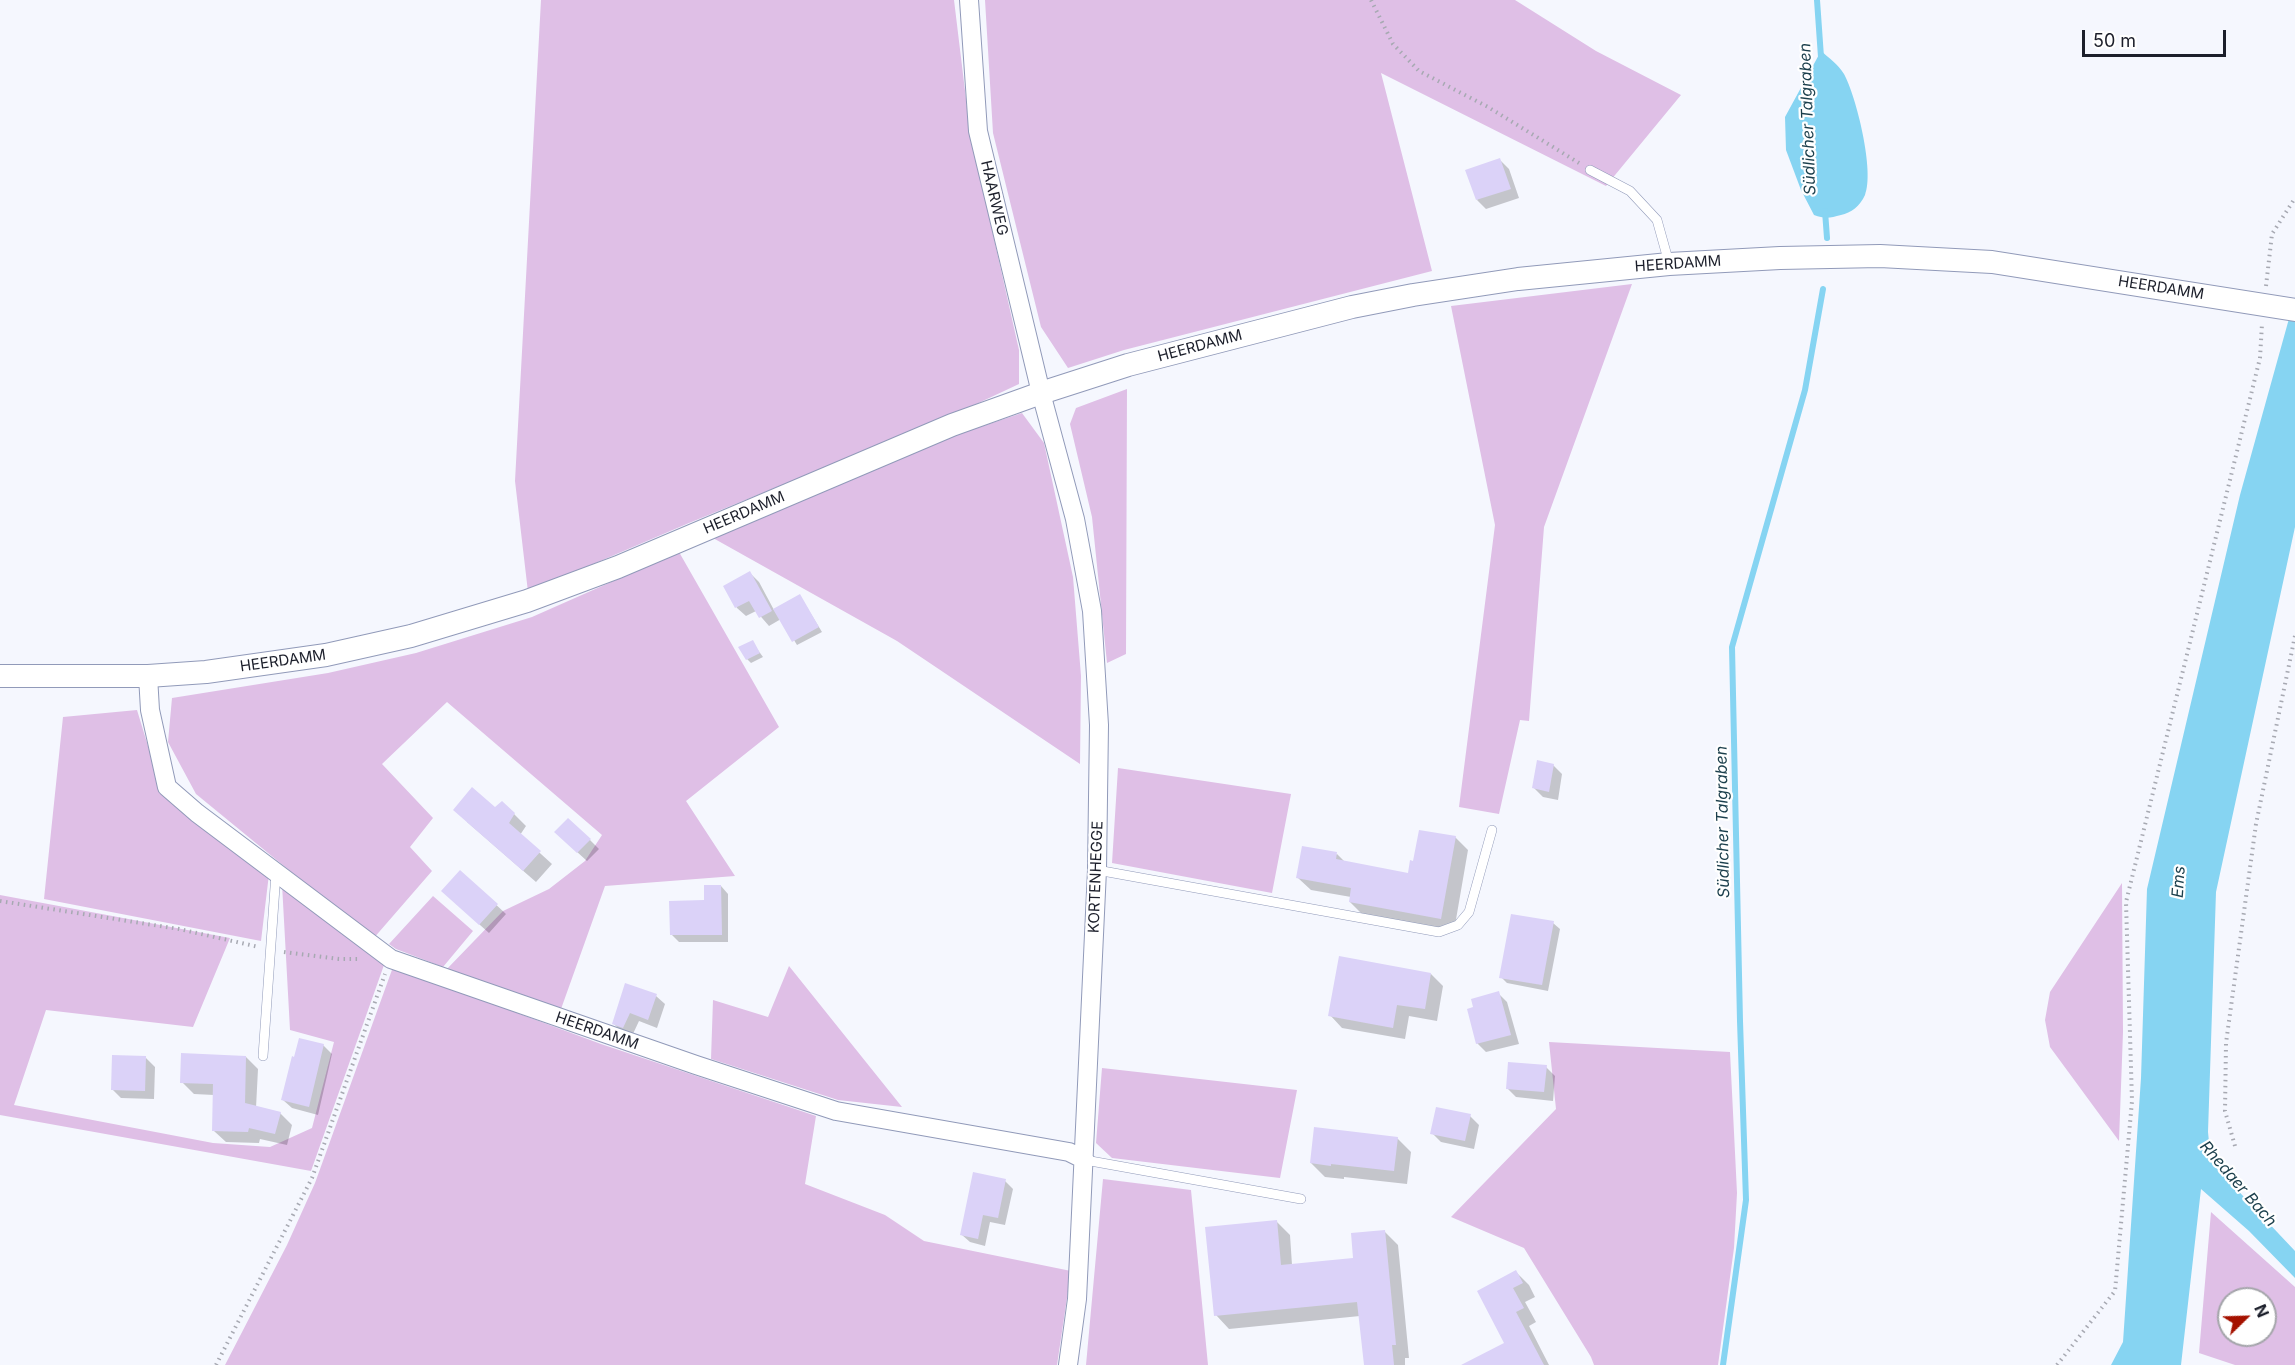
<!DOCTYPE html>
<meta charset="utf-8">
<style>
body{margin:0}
#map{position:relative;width:2295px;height:1365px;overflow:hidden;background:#f5f7fe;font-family:Inter,sans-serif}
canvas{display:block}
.north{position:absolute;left:2217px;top:1287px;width:60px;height:60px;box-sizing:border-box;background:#fff;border:2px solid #a4a5aa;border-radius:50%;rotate:67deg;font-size:16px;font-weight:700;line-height:24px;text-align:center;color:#1c1f2b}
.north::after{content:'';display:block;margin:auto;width:21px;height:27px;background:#a51200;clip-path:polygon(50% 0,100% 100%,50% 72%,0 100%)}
.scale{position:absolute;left:2082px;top:30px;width:144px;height:27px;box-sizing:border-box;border:3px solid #1c1f2b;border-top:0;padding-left:8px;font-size:18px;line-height:21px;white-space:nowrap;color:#1c1f2b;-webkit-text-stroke:4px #fff;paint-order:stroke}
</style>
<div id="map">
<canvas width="2295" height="1365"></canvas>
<div class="north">N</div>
<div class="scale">50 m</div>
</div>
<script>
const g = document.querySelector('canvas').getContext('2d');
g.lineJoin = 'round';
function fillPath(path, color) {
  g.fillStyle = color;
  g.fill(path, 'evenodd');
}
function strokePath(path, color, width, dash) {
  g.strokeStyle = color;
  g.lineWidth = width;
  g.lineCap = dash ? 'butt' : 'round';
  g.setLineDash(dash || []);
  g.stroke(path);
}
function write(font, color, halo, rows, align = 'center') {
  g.font = font + ' Inter,sans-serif';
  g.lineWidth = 4.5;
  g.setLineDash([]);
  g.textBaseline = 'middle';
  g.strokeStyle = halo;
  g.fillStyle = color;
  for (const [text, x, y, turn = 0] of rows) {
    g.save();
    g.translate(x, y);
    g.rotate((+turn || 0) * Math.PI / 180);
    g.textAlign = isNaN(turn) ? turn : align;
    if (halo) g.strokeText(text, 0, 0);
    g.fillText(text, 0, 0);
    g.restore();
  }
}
fillPath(new Path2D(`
 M541 0H954L970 132 1019 350V384L953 415 689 523 528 592 515 481Z
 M985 0H1515L1596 51 1681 95 1606 186 1381 73 1432 271 1124 350 1068 368 1041 327 993 133Z
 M1632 284 1544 527 1529 721 1520 720 1499 814 1459 807 1495 525 1451 306Z
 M1127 389 1126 654 1107 663 1092 517 1070 424 1076 408Z
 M1022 413 1044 443 1073 577 1081 676 1080 764 897 641 713 538 959 434Z
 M679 552 779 727 686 801 735 876 605 886 561 1009 444 972 503 911 549 889 585 861 602 835 447 702 382 764 433 818 410 847 432 871 373 939 196 794 168 742 172 698 328 673 416 653 532 617Z
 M137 710 162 792 269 874 261 941 44 899 63 717Z
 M1118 768 1291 794 1272 893 1112 863Z
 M2122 883 2123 1032 2119 1141 2050 1047 2045 1020 2050 992Z
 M282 884 384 965 311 1171 0 1115V895L230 938 193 1027 46 1010 14 1105 213 1143 270 1147 312 1128 334 1042 290 1030Z
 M433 896 473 931 443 967 396 949 389 944Z
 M789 966 902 1107 838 1100 711 1059 713 1000 768 1017Z
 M393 967 601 1044 816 1116 805 1184 885 1215 924 1241 1071 1271 1057 1365H225L287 1245 315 1183Z
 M1549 1042 1730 1052 1737 1193 1734 1248 1718 1365H1594L1591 1357 1524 1248 1451 1217 1556 1109Z
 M1102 1068 1297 1090 1280 1178 1112 1158 1096 1143Z
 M1103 1179 1191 1190 1208 1365H1086Z
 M2211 1212 2295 1287V1365H2235L2199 1353ZM2229 1299H2265V1335H2229Z`), '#dfbfe6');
fillPath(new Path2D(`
 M1821 51C1829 58 1838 64 1844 74 1856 96 1875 171 1865 195 1860 206 1851 213 1841 215 1830 218 1825 219 1814 215L1801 190 1786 150 1785 117Z
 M2295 297V527L2216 892 2208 1132 2211 1162 2295 1251V1278L2249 1231 2201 1189 2181 1365H2111L2123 1342 2141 1078 2147 889 2240 495Z`), '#86d4f2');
fillPath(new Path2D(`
 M1500 160 1509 169 1519 198 1486 209 1477 200Z
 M750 573 759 582 774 610 800 596 822 632 797 645 781 619 769 626 756 611 746 616 737 608 725 587Z
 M752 642 763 657 751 663 747 659Z
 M1553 765 1562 774 1558 800 1543 797 1534 788Z
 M495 809 514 814 526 826 520 835 552 864 536 882 467 822Z
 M1455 837 1468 850 1454 931 1363 915 1350 902 1351 897 1311 890 1298 878 1337 854 1345 862 1409 874 1415 863Z
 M590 840 599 849 587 861 565 841Z
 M461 872 506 914 489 933 452 900Z
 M721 886 728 894V942H679L671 934Z
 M1553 923 1560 929 1548 991 1507 983 1501 977Z
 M1431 974 1443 986 1437 1021 1409 1016 1405 1039 1342 1028 1330 1015Z
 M1498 993 1507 1002 1519 1044 1486 1052 1477 1043Z
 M656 996 665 1004 657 1028 639 1021 632 1036 622 1032 613 1023Z
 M323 1045 332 1054 318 1115 292 1108 283 1100Z
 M246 1057 258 1069 256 1108 280 1113 292 1125 287 1145 260 1139 259 1143 226 1142 214 1131V1095L194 1094 182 1082Z
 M146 1058 155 1067 154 1099 121 1098 112 1089Z
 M1546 1067 1555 1076 1553 1101 1516 1097 1507 1088Z
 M1470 1116 1479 1125 1474 1149 1441 1142 1432 1133Z
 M1397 1138 1411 1152 1407 1184 1344 1177V1179L1325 1177 1311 1163Z
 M1005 1181 1013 1189 1005 1225 990 1222 985 1246 970 1242 962 1235Z
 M1276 1221 1290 1235 1292 1265 1355 1259 1384 1231 1398 1245 1409 1358H1405V1365H1365L1360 1316 1229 1329 1216 1315Z
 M1516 1272 1529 1285 1535 1297 1525 1302 1536 1322 1529 1326 1549 1365H1465L1506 1343 1479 1291Z`), '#0003');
strokePath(new Path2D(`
 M1817 0 1821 57
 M1825 211 1827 238
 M1723 1365 1746 1200 1740 1021 1732 647 1805 390 1823 289`), '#86d4f2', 6);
fillPath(new Path2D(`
 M1500 158 1511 189 1476 200 1465 170Z
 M750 571 772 611 759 618 749 601 735 608 723 586Z
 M800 594 819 627 792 642 773 609Z
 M753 640 760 653 746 660 738 647Z
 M1537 760 1554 764 1549 792 1532 788Z
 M472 787 495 807 502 801 515 813 509 823 541 851 523 871 453 810Z
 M568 818 591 839 577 853 554 832Z
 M1419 830 1456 836 1441 919 1349 902 1351 888 1296 878 1302 846 1337 852 1336 859 1408 873 1410 860 1413 861Z
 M460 870 498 904 479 925 441 891Z
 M704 885H721L722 935H670L669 901 704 900Z
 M1511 914 1554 921 1542 985 1499 978Z
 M1339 956 1431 973 1425 1009 1397 1005 1393 1028 1328 1016Z
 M625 983 657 994 648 1020 630 1013 623 1028 612 1024Z
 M1499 991 1511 1035 1476 1044 1467 1009 1473 1007 1471 999Z
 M299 1038 324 1044 309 1107 281 1100 292 1056 294 1057Z
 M181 1053 246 1056 245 1103 281 1112 275 1134 249 1128 248 1132 212 1131 213 1084 180 1083Z
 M112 1055 146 1056 145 1091 111 1090Z
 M1508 1062 1547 1065 1544 1092 1506 1089Z
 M1436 1107 1471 1114 1465 1141 1430 1134Z
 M1314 1127 1398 1137 1394 1171 1331 1164V1166L1310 1163Z
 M973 1172 1006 1179 998 1218 983 1215 978 1239 960 1235Z
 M1277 1220 1281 1265 1353 1258 1351 1233 1385 1230 1396 1345H1392L1394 1365H1364L1357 1302 1214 1316 1205 1227Z
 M1516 1270 1523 1283 1513 1288 1524 1308 1516 1312 1544 1365H1461L1504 1343 1477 1291Z`), '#dbd2f8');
const service = new Path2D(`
 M1590 170 1630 191 1657 220 1669 263
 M1097 870 1439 932 1458 925 1469 912 1492 830
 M263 1056 276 873
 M1085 1160 1301 1199`);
const minor = new Path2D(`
 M969 0 978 131 1041 393 1075 519 1092 611 1099 725 1097 870 1077 1299 1068 1365
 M148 676 150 710 167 787 197 813 391 959 696 1065 836 1111 1069 1152 1085 1160`);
const tertiary = new Path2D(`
 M0 676H148L206 672 326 655 411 636 527 601 618 567 952 425 1041 393 1128 365 1352 307 1413 295 1518 279 1669 264 1780 258 1880 256 1992 262 2295 310`);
strokePath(service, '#919ab9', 10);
strokePath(minor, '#919ab9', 20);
strokePath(tertiary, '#919ab9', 24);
strokePath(new Path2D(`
 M1371 0 1393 44 1419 71 1488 107 1579 163
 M2266 286 2272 234 2295 198
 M0 901 179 929 259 947
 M284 952 339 959H360
 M2235 1146 2225 1111 2226 1043 2256 824 2295 636
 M216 1365 312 1178 385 974
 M2057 1365 2115 1291 2132 1101 2126 902 2260 358 2262 324`), '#a7a9b2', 4, [1.5, 4.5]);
strokePath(service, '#fff', 9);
strokePath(minor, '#fff', 18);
strokePath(tertiary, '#fff', 22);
write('15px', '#1c1f2b', '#fff', [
 ["HAARWEG",994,198,77],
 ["HEERDAMM",1678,264,-4],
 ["HEERDAMM",2161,288,9],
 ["HEERDAMM",1200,346,-15],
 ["HEERDAMM",744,513,-23],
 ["HEERDAMM",283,661,-8],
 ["KORTENHEGGE",1096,877,-88],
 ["HEERDAMM",597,1031,19]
]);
write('italic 16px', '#1b3f4c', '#fff', [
 ["Südlicher Talgraben",1808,119,-92],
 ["Südlicher Talgraben",1723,822,-91],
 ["Ems",2179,882,-86],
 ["Rhedaer Bach",2238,1184,49]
]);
</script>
